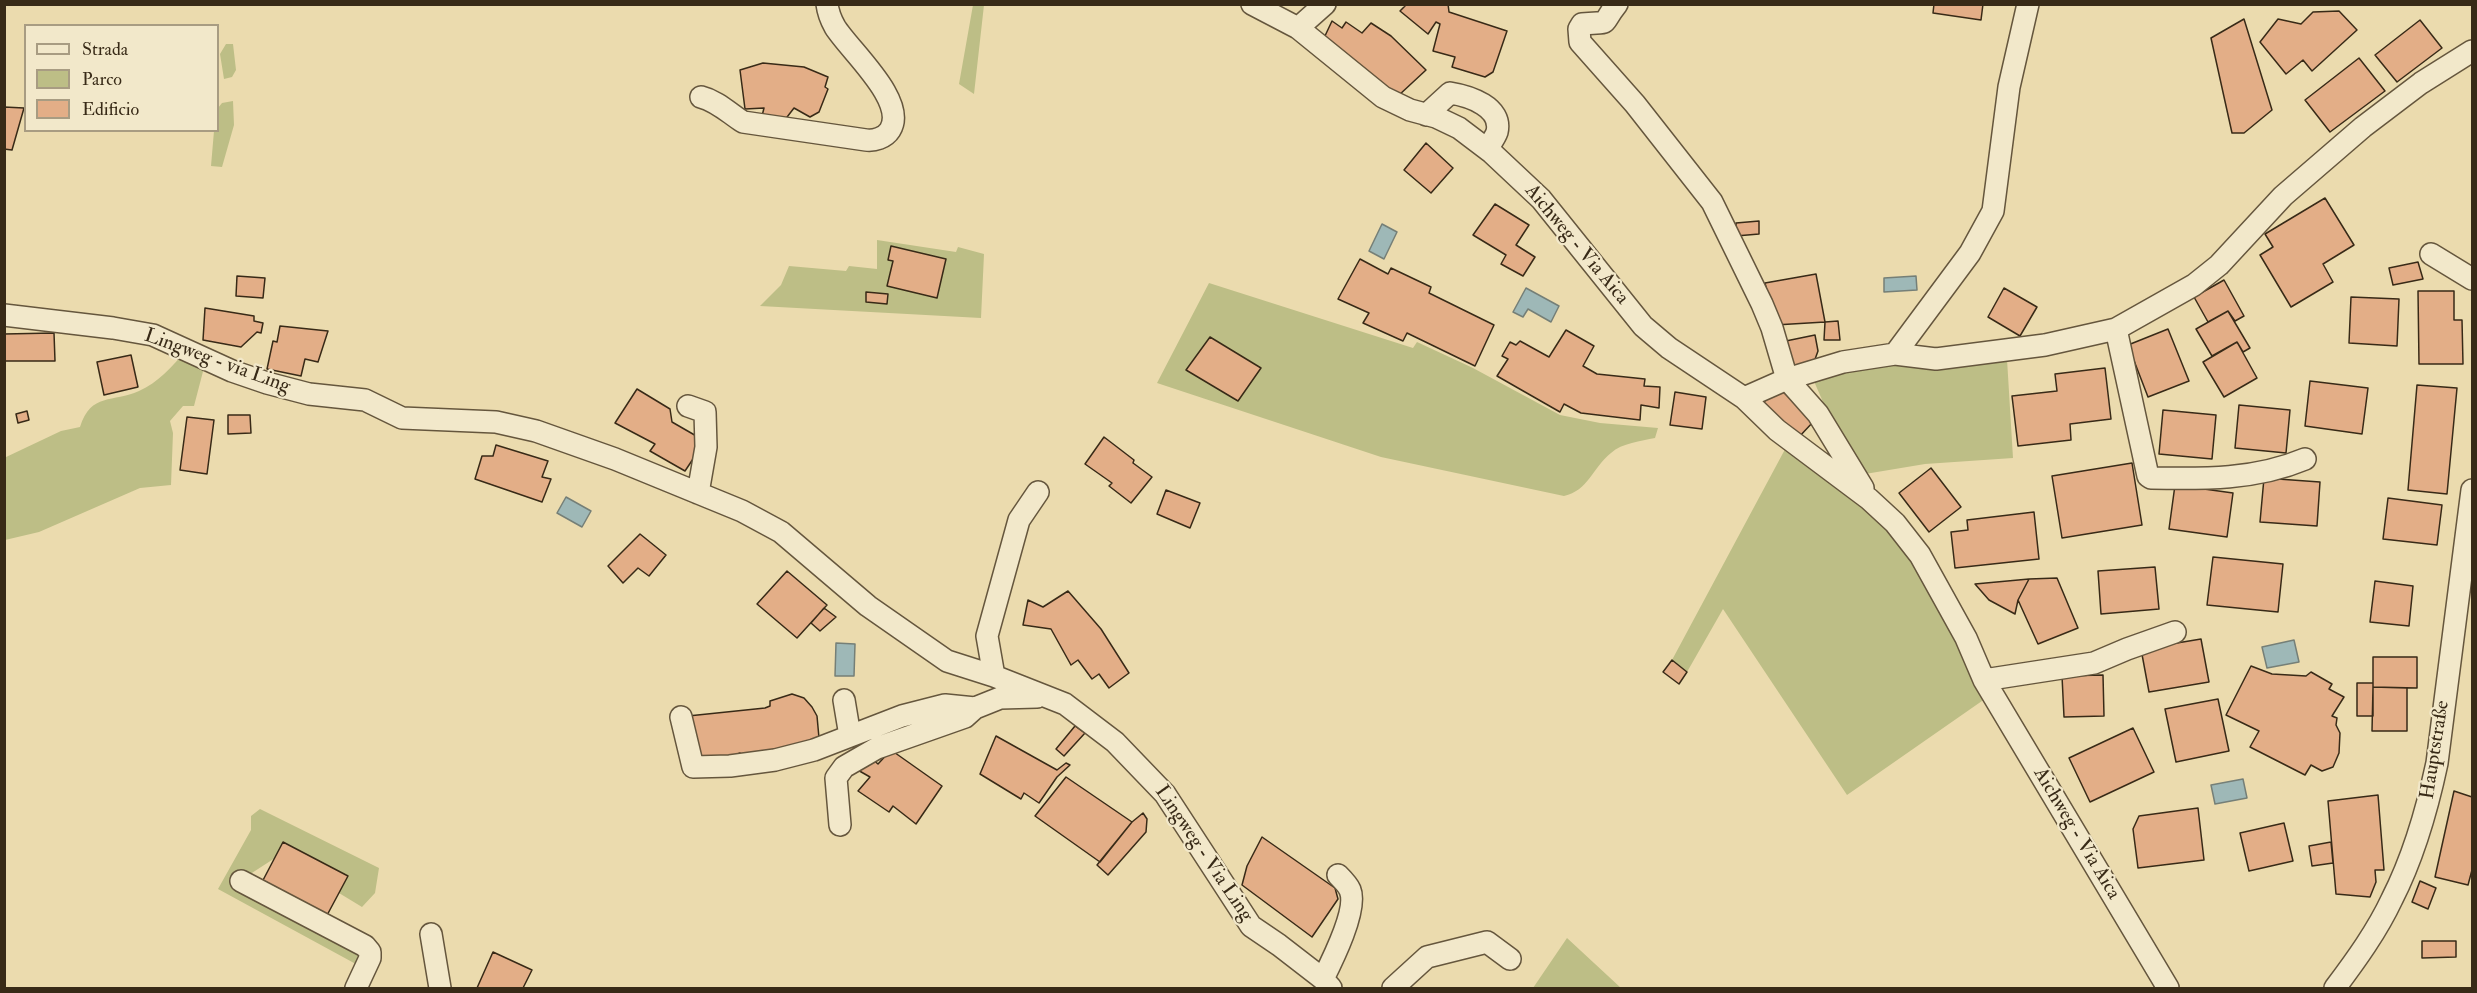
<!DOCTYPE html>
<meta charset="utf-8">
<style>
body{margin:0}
#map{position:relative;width:2477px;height:993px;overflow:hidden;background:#ebdbae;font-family:"IM FELL Double Pica",serif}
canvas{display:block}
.frame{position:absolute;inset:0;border:6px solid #382a17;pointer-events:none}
.legend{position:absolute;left:24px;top:24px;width:195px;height:108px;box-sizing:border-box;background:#f2e8ca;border:2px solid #a89c82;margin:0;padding:8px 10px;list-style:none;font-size:18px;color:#382a17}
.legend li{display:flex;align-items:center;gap:12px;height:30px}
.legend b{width:30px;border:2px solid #a89c82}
</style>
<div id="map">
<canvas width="2477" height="993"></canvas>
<div class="frame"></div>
<ul class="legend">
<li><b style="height:8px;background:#f2e8ca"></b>Strada</li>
<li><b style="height:16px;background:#bdbe86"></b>Parco</li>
<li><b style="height:16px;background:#e3ae87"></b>Edificio</li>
</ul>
</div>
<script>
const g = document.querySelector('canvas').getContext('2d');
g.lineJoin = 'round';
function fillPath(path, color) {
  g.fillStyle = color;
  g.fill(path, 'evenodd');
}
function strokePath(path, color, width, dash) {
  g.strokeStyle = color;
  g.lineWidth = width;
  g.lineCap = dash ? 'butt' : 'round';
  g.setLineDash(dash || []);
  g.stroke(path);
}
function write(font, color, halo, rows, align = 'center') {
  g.font = font + ' "IM FELL Double Pica",serif';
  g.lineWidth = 4.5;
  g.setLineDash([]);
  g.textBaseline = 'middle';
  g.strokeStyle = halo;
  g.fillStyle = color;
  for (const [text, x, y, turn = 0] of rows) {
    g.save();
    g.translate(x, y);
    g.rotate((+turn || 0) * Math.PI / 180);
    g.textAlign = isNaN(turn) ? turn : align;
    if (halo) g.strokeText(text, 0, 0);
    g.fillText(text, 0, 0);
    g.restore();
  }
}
fillPath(new Path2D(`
 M973 5H984L974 94 959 84Z
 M226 44H233L236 70 232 77 224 79 220 54Z
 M233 101 234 125 222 167 211 166 214 131 218 130V108L222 103Z
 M877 240 956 252 958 247 984 254 981 318 760 306 781 285 789 266 846 271 849 266 877 269Z
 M1209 283 1413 348 1417 342 1473 368 1560 415 1600 423 1658 428 1655 438C1641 441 1622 443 1611 453 1593 467 1588 491 1564 496L1381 457 1157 383Z
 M186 351 206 360 194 406H183L170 421 173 433 171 485 140 488 39 532 5 540 4 458 61 431 80 427C91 392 113 403 139 391 158 383 172 366 186 351Z
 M2007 359 2013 458 1925 464 1865 474 1830 418 1813 379 1885 366H1932Z
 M1790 440 1895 523 1992 694 1847 795 1723 609 1687 672 1672 660Z
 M260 809 379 868 375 893 362 907 339 893 347 876 284 842 275 858 241 880 365 946V969L218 889 251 830V816Z
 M1567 938 1621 988H1533Z`), '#bdbe86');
const water = new Path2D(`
 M1382 224 1397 232 1384 259 1369 251Z
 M1916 276 1917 290 1884 292V278Z
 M1526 288 1559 306 1551 322 1528 309 1523 317 1513 312Z
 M566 497 591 511 582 527 557 513Z
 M2294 640 2299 662 2267 668 2262 647Z
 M836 643 855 644 854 676H835Z
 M2243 779 2247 798 2215 804 2211 785Z`);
fillPath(water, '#9eb8b7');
strokePath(water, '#757f77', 1.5);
const building = new Path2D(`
 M1403 4H1448L1449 12 1507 31 1493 72 1485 77 1452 67 1455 57 1433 51 1440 24 1436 22 1428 34 1400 11 1405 6Z
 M1934 4H1983L1981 20 1933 13Z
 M2339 11 2357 30 2312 71 2303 60 2286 74 2260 42 2278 19 2301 24 2313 12Z
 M2244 19 2272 110 2244 133H2232L2211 38Z
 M2420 20 2442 48 2397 82 2375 55Z
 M1332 21 1342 28 1346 22 1362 33 1371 23 1391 36 1426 70 1398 96 1324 38Z
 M2359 58 2385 91 2330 132 2305 100Z
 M763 63 804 67 828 77 825 87 828 89 819 112 810 117 794 108 784 121 762 116 764 108 745 109 740 70Z
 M4 107 24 108 12 150 4 149Z
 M1426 143 1453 168 1431 193 1404 170Z
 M2325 198 2354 245 2323 264 2333 282 2291 307 2260 255 2273 247 2265 234Z
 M1495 204 1529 225 1516 245 1535 257 1523 276 1501 264 1506 255 1473 235Z
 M1759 221V234L1736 236V223Z
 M891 246 946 259 937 298 887 286 893 261 888 260Z
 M1360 259 1388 274 1391 268 1431 287 1429 293 1494 325 1475 366 1407 333 1403 341 1363 323 1369 313 1338 299Z
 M2418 262 2423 279 2393 285 2389 268Z
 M1816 274 1825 322 1775 325 1765 283Z
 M237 276 265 278 263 298 236 296Z
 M2224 280 2244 316 2235 321 2228 311 2208 322 2194 297Z
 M2004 288 2037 307 2020 336 1988 317Z
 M2418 291H2454V320H2462L2463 364H2419Z
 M866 292 888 294 887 304 866 302Z
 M2351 297 2399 299 2397 346 2349 343Z
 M205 308 254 316V321L263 323 261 333 257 332 241 347 203 340Z
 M2228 311 2250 348 2243 352 2237 342 2212 356 2196 329Z
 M1838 321 1840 340H1824L1825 322Z
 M280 326 328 331 318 362 305 359 301 376 267 369 273 341 277 342Z
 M2168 329 2189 381 2148 397 2128 345Z
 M1566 330 1594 346 1583 366 1597 374 1645 379 1644 386 1660 387 1659 408 1641 405 1640 420 1581 413 1564 404 1560 412 1497 376 1508 359 1502 356 1510 342 1516 345 1520 341 1549 357Z
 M54 333 55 361H4V334Z
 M1815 335 1818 351 1814 362 1788 369 1781 342Z
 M1210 337 1261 368 1238 401 1186 370Z
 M2237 342 2257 378 2224 397 2203 362Z
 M131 355 138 387 104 395 97 362Z
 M2105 368 2111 419 2070 424 2071 440 2018 446 2012 396 2057 391 2055 374Z
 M2310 381 2368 388 2362 434 2305 426Z
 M2417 385 2457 388 2447 494 2408 490Z
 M1778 387 1814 421 1798 438 1762 404Z
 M637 389 670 409 672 422 705 441 685 471 650 451 655 444 615 423Z
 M1675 392 1706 397 1702 429 1670 425Z
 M2239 405 2290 410 2286 453 2235 448Z
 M2163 410 2216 415 2212 459 2159 454Z
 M27 411 29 420 18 423 16 414Z
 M228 415H250L251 433 228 434Z
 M187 417 214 420 207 474 180 470Z
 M1104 437 1134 460 1133 463 1152 477 1131 503 1109 486 1112 483 1085 464Z
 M496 445 548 461 542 477 551 479 542 502 475 479 482 456H493Z
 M2132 463 2142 525 2062 538 2052 476Z
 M1931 468 1961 507 1929 532 1899 493Z
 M2264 478 2320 482 2317 526 2260 522Z
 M2175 485 2233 493 2227 537 2169 529Z
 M1166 490 1200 503 1190 528 1157 514Z
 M2388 498 2442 505 2437 545 2383 539Z
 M2034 512 2039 559 1955 568 1951 532 1968 530 1967 520Z
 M640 534 666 555 649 576 638 568 623 583 608 566Z
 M2213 557 2283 564 2278 612 2207 605Z
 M2155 567 2159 609 2101 614 2098 571Z
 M787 571 827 605 797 638 757 604Z
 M2057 578 2078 628 2038 644 2018 600 2029 579Z
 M2029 579 2018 600 2015 614 1989 600 1975 584Z
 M2375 581 2413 586 2409 626 2370 622Z
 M1068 591 1101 629 1129 673 1109 688 1099 674 1092 679 1078 660 1071 665 1051 629 1023 625 1028 600 1043 607Z
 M824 608 836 617 820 631 811 623Z
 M2201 639 2209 682 2149 692 2141 649Z
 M2373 657H2417V688L2373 687Z
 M1672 660 1687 672 1679 684 1663 672Z
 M2251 666 2272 674 2306 676 2311 672 2332 684 2329 689 2344 697 2332 716 2337 718 2336 725 2340 733 2339 753 2333 767 2322 771 2311 765 2305 775 2250 747 2259 731 2226 715Z
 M2103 675 2104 716 2064 717 2062 676Z
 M2357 683H2373V716H2357Z
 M2373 687 2407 688V731H2372Z
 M792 694 804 698 812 707 817 716 819 738 742 761 740 753 728 758 697 762 688 716 765 708 770 706V701Z
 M2218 699 2229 751 2176 762 2165 709Z
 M1075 726 1085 733 1064 756 1056 749Z
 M2133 728 2154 772 2090 802 2069 758Z
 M996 736 1057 770 1066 763 1070 765 1057 777 1039 803 1024 793 1021 799 980 774Z
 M891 750 942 786 916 824 893 806 889 812 858 791 870 777 856 769 871 758 878 764Z
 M1066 777 1132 822 1100 862 1035 816Z
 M2454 791 2472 797V870L2468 885 2435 877Z
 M2378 795 2384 870H2375L2376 882 2370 897 2336 894 2328 801Z
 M2198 808 2204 860 2138 868 2133 829 2139 816Z
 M1143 813 1147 819 1146 832 1108 875 1097 865 1132 822Z
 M2284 823 2293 861 2249 871 2240 833Z
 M1262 837 1335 888 1338 899 1312 937 1242 885 1247 866Z
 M283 842 348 876 325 919 261 884Z
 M2331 842 2333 863 2312 866 2309 846Z
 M2420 881 2436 888 2428 909 2412 902Z
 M2422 941H2456V957L2422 958Z
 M493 952 532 970 523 988H477Z`);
fillPath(building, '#e3ae87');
strokePath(building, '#382a17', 1.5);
const minor = new Path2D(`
 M1252 4 1298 28 1383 97 1410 110 1436 117 1459 128 1492 153 1541 199 1643 326 1669 348 1744 398 1777 430 1869 499 1895 523 1920 555 1966 638 1984 680 2168 988
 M1617 4C1598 28 1614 21 1582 24L1579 29 1580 42 1635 104 1712 202 1762 304 1772 328 1787 379 1818 414 1863 488
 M1298 28 1325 4
 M701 97C717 101 729 113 743 122L866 140C874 141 885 138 890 130 908 101 849 50 835 27 831 20 828 12 827 4
 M1426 115 1450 93C1469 96 1503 107 1497 132 1495 138 1490 144 1487 149
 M2431 254 2472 279
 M4 315 113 328 153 335 232 371 267 383 309 394 365 400 402 418 496 422 536 431 615 459 742 511 781 532 868 606 947 661 994 676 1065 704 1115 742 1165 794 1251 926 1279 945 1323 979 1331 988
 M2116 329 2148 476 2151 478C2204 479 2255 480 2305 459
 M1895 354 1970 253 1993 211 2009 87 2028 4
 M1744 398 1787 379 1843 362 1895 354 1936 359 2045 345 2116 329 2194 285 2219 265 2283 196 2363 127 2421 83 2472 51
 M688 406 705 412 706 447 698 493
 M994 676 987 636 1019 520 1038 492
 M1984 680 2094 663 2127 649 2175 632
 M844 700 850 736
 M681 717 693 767 730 766 775 760 814 750 902 716 945 705 975 708 1000 698 1037 697
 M840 825 836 778 844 767 877 748 965 717 975 708
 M241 881 365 946 370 952V958L356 988
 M431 934 440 988
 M1323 979C1332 961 1358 909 1350 890 1348 885 1342 879 1338 875
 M1393 988 1427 957 1487 942 1510 959
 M2335 988C2356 960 2377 931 2392 899 2414 856 2427 810 2437 763L2472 490`);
strokePath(minor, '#65563d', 24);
strokePath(minor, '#f2e8ca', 21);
write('20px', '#382a17', '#f2e8ca', [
 ["Aichweg - Via Aica",1576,245,50],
 ["Lingweg - via Ling",217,362,20],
 ["Hauptstraße",2436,750,-81],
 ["Aichweg - Via Aica",2076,834,59],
 ["Lingweg - Via Ling",1203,854,56]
]);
</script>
